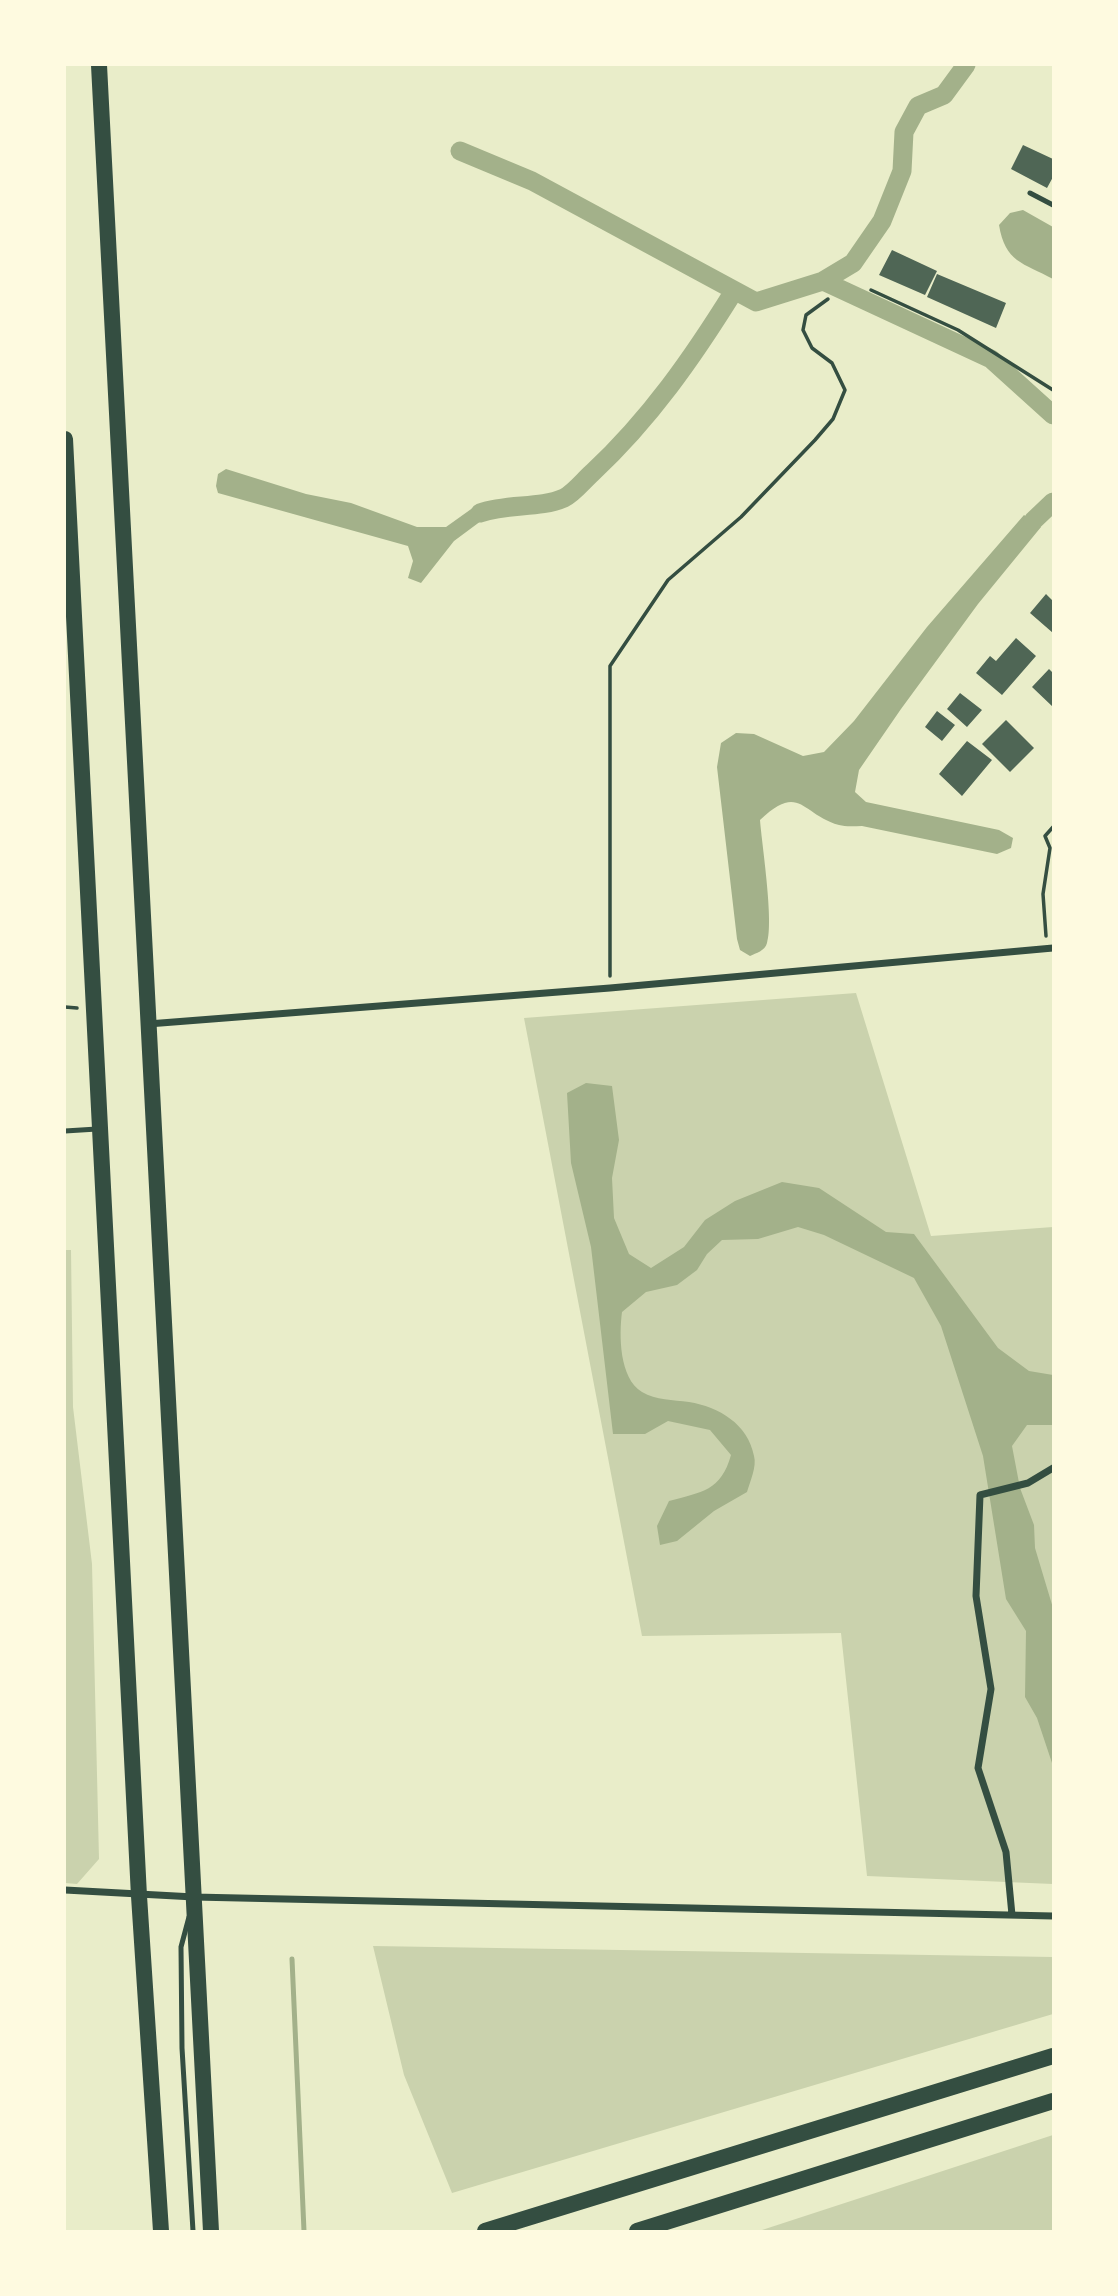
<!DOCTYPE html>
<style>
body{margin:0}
#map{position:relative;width:1118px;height:2296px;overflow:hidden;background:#e9edc9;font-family:"Zilla Slab",serif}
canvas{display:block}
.frame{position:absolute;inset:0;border:66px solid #fefae0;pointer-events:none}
</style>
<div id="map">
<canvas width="1118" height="2296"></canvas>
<div class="frame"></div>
</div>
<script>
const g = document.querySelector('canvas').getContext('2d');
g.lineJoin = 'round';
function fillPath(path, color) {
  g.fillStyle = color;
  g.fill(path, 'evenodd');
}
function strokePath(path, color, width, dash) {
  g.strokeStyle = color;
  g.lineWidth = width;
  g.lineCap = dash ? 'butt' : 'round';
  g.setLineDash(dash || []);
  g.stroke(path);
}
fillPath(new Path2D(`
 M856 993 931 1236 1053 1227V1884L867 1876 841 1633 642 1636 524 1018Z
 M65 1250H71L73 1407 92 1564 99 1859 77 1884 65 1883Z
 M373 1946 1053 1957V2014L452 2193 404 2075Z
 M1053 2135V2231H759Z`), '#cad2ad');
fillPath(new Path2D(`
 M1023 210 1053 227V279C1023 263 1005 262 999 225L1010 213Z
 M226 469 306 494 351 503 417 527H446L474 507 485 518 454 541 421 583 408 578 413 561 408 546 218 493 216 486 218 474Z
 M1024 515 1041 527 978 604 901 709 859 770 855 792 866 802 999 830 1013 838 1011 848 997 854 862 826C855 826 846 827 839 825 801 814 800 782 760 820 762 846 774 921 767 943 765 951 756 953 750 956L740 950 737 939 717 767 721 743 736 733 754 734 803 756 824 752 854 721 927 627Z
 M586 1083 612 1086 619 1140 612 1178 614 1218 629 1254 651 1268 684 1247 705 1220 735 1201 782 1182 819 1188 886 1232 914 1234 998 1348 1029 1371 1053 1375V1425H1027L1012 1446 1020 1488 1034 1525 1035 1548 1053 1608V1766L1037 1718 1025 1697 1026 1631 1006 1599 983 1456 941 1326 914 1278 824 1235 798 1227 758 1239 722 1240 707 1254 697 1270 677 1285 646 1292 622 1312C619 1335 619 1378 642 1392 656 1400 673 1400 689 1402 719 1407 748 1424 754 1456 757 1466 750 1482 747 1492L714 1511 677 1541 660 1545 657 1526 669 1501C702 1492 721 1491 731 1455L710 1430 668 1421 645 1434H613L591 1247 571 1163 567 1093Z`), '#a3b18a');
strokePath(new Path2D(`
 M292 1959 304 2231`), '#a3b18a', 5);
strokePath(new Path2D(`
 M460 151 532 181 756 302 823 281 991 359 1053 415
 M823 281 853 263 882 221 902 171 904 132 918 106 944 95 966 65
 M480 513C508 503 539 509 564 498 574 493 584 480 592 473 650 419 693 357 734 291
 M1033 521 1053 502`), '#a3b18a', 19);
fillPath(new Path2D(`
 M1023 145 1053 159V177L1047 188 1011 169Z
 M892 250 937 271 925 295 879 275Z
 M937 274 1006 303 996 328 927 297Z
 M1046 594 1053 601V633L1030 613Z
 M1016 638 1036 656 1002 695 976 673 990 656 996 661Z
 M1049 669 1053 673V707L1032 687Z
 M960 693 982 710 967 727 947 709Z
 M937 711 955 725 942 741 925 727Z
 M1006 720 1034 748 1010 772 982 744Z
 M967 741 992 760 962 796 939 774Z`), '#4f6655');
strokePath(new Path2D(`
 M871 290 958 330 1053 390
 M1046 936 1043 894 1050 848 1045 836 1053 827
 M610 976V666L668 580 741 517 815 440 833 419 845 390 832 363 812 348 803 330 806 315 828 299
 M65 1007 77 1008`), '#344e41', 3.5);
strokePath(new Path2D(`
 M1030 193 1053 205
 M65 1131 97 1129
 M189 1917 181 1947 182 2048 193 2231`), '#344e41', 5);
strokePath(new Path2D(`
 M148 1024 610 988 1053 948
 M65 1890 194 1897 1053 1916
 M1012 1915 1006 1852 978 1768 991 1689 976 1596 980 1495 1028 1483 1053 1468`), '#344e41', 7);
strokePath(new Path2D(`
 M99 65 211 2231
 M65 439 139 1896 161 2231
 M485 2231 1053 2056
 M637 2231 1053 2101`), '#344e41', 16);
</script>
